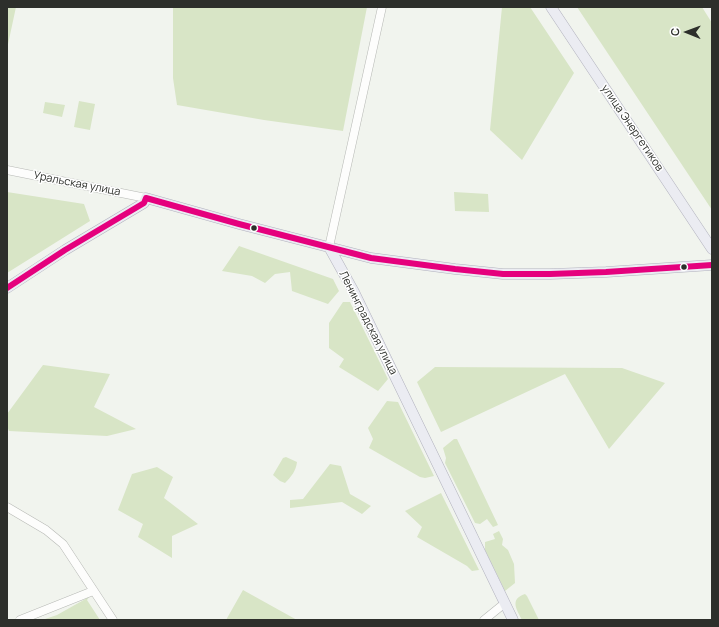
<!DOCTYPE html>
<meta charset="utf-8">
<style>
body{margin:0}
#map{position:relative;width:719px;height:627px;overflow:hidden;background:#f1f4ee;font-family:Manrope,sans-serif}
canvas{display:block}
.frame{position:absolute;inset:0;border:8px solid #2d2f2b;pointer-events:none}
.north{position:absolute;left:667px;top:12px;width:40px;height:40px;-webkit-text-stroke:3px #fff;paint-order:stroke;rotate:271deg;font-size:11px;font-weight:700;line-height:16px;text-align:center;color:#2d2f2b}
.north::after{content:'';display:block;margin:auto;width:14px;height:18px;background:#2d2f2b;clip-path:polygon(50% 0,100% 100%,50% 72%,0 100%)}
</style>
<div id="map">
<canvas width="719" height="627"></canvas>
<div class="frame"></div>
<div class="north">С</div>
</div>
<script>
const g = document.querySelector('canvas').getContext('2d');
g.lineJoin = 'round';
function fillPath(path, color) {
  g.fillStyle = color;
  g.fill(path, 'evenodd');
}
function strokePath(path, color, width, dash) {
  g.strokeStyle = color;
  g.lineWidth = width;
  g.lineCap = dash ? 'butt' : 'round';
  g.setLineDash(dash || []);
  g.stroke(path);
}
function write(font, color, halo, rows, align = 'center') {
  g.font = font + ' Manrope,sans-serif';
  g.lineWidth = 3;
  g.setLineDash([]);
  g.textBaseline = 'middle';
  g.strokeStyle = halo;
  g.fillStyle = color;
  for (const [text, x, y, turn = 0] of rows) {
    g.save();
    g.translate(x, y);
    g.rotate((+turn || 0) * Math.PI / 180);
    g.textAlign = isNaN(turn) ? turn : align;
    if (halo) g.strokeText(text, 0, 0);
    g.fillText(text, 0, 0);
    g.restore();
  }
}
fillPath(new Path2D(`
 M7 7H16L7 49Z
 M173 7H367L343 131 264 120 177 105 173 78Z
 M502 7H530L574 73 522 160 490 130Z
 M577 7H702L712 23V210Z
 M79 101 95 104 90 130 74 127Z
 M45 102 65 105 62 117 43 113Z
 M7 192 84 204 90 221 7 273Z
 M454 192 488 194 489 212 455 211Z
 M239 246 333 279 339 291 328 304 292 291 290 272 275 274 265 283 252 276 222 271Z
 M343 302H350L388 379 378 391 339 367 344 359 329 348V323Z
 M43 365 110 374 94 407 136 429 107 436 9 431 7 426V414Z
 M435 367 622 368 665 383 609 449 565 374 441 432 417 382Z
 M387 401 398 402 434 476 425 478 420 477 369 448 373 439 368 428Z
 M454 439H457L498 525 493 527 487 519 480 524 475 523 445 463 446 458 443 448Z
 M286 457 297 462C296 471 291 477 285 483L280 481 273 475 283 458Z
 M330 464 341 466 350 494 371 506 362 514 342 502 290 508V500L303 499Z
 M157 467 173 477 164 498 198 524 172 536V558L138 537 143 524 118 510 132 474Z
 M441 493 479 570 472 571 467 566 417 537 422 527 405 511Z
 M499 531 503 539 502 545 508 550 514 564 515 583 505 591 485 550V542L495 539 493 534Z
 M243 590 297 620H226Z
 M525 594 527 596 539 620H522C517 610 509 599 525 594Z
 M89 597 87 600 100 620 87 619 42 620 57 615Z`), '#d8e5c6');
const minor = new Path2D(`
 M7 170 146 198
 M329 247 382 7
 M7 507 46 530 63 544 113 620
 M20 620 93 591
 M484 620 505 603`);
const major = new Path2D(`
 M551 7 712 249
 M329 247 354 292 513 620
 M7 288 65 250 144 203 146 198 239 224 371 258 455 269 503 274H550L606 272 712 265`);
strokePath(minor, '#b7b9b5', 9);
strokePath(major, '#b1b1bd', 11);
strokePath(minor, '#fdfdfc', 8);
strokePath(major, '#ebecf2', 10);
strokePath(new Path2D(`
 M146 198 239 224 371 258 455 269 503 274H550L606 272 712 265
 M7 288 65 250 144 203 146 198`), '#e5007d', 6);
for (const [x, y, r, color] of [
 [254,228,3.5,"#2d2f2b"],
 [684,267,3.5,"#2d2f2b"]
]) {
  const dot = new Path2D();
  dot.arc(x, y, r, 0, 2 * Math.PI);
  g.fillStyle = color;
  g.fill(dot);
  strokePath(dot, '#fff', 1.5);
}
write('11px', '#2d2f2b', '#fff', [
 ["улица Энергетиков",632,128,56],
 ["Уральская улица",77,184,11],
 ["Ленинградская улица",368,323,63]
]);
</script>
